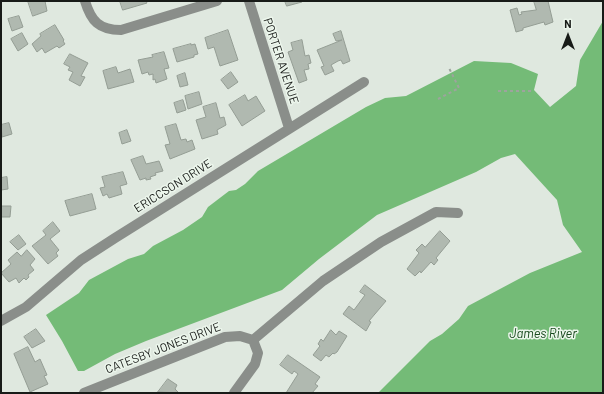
<!DOCTYPE html>
<style>
body{margin:0}
#map{position:relative;width:604px;height:394px;overflow:hidden;background:#dfe8df;font-family:Barlow,sans-serif}
canvas{display:block}
.frame{position:absolute;inset:0;border:2px solid #181b18;pointer-events:none}
.north{position:absolute;left:548px;top:16px;width:40px;height:40px;-webkit-text-stroke:3px #ecf6ec;paint-order:stroke;rotate:0deg;font-size:11px;font-weight:700;line-height:16px;text-align:center;color:#181b18}
.north::after{content:'';display:block;margin:auto;width:14px;height:18px;background:#181b18;clip-path:polygon(50% 0,100% 100%,50% 72%,0 100%)}
</style>
<div id="map">
<canvas width="604" height="394"></canvas>
<div class="frame"></div>
<div class="north">N</div>
</div>
<script>
const g = document.querySelector('canvas').getContext('2d');
g.lineJoin = 'round';
function fillPath(path, color) {
  g.fillStyle = color;
  g.fill(path, 'evenodd');
}
function strokePath(path, color, width, dash) {
  g.strokeStyle = color;
  g.lineWidth = width;
  g.lineCap = dash ? 'butt' : 'round';
  g.setLineDash(dash || []);
  g.stroke(path);
}
function write(font, color, halo, rows, align = 'center') {
  g.font = font + ' Barlow,sans-serif';
  g.lineWidth = 3;
  g.setLineDash([]);
  g.textBaseline = 'middle';
  g.strokeStyle = halo;
  g.fillStyle = color;
  for (const [text, x, y, turn = 0] of rows) {
    g.save();
    g.translate(x, y);
    g.rotate((+turn || 0) * Math.PI / 180);
    g.textAlign = isNaN(turn) ? turn : align;
    if (halo) g.strokeText(text, 0, 0);
    g.fillText(text, 0, 0);
    g.restore();
  }
}
fillPath(new Path2D(`
 M603 21V393H378L430 341 442 334 459 319 468 306 530 273 582 252 563 225 557 200 515 154 501 158 476 172 377 215 319 259 282 290 146 341 115 354 84 371H78L62 341 46 315 79 293 89 280 128 259 144 254 153 246 183 230 202 217 208 207 229 191 236 190 245 184 258 171 366 107 385 98 406 96 474 61 511 63 538 74 534 90 550 107 576 86 580 60Z`), '#74bb77');
const building = new Path2D(`
 M28 1H45L47 11 33 16Z
 M120 1H146L147 3 123 10Z
 M285 1H302V2L287 6Z
 M534 1H548L553 22 545 25 544 22 523 28V30L516 32 510 10 517 8 519 15 522 14 521 12 536 10Z
 M19 16 23 27 12 31 8 19Z
 M55 25 64 40 63 41 65 44 59 48 57 46 45 53 42 48 37 52 32 44 41 36 40 34Z
 M228 30 238 60 220 66 214 47 208 49 205 38Z
 M341 31 350 61 343 64 341 60 338 61 331 65 334 71 325 75 321 67 324 66 317 50 342 40 336 41 333 34Z
 M22 33 28 44 18 51 11 39Z
 M302 40 305 56 309 55 311 63 308 64 309 69 304 70 307 80 299 83 288 52 293 50 291 43Z
 M191 44V45L195 44 198 54 194 55V57L177 62 173 49Z
 M164 52 169 68 164 69 167 79 156 83 155 79 153 80V74L149 75 148 72 142 74 138 60 153 57 152 55Z
 M70 54 88 63 81 76 85 77 80 86 69 80 73 72 68 70 70 67 64 64Z
 M116 67 118 73 130 69 134 82 108 89 103 71Z
 M231 72 238 82 228 89 221 80Z
 M185 73 188 85 180 87 177 76Z
 M199 92 202 104 188 109 185 96Z
 M245 95 248 101 256 96 265 111 242 126 229 105Z
 M183 100 186 110 177 113 174 103Z
 M216 103 220 118 224 117 226 125 217 130 218 134 202 139 196 120 206 117 203 107Z
 M9 123 12 134 2 137 1 125Z
 M176 124 181 140 186 139 187 142 192 140 195 149 170 159 165 145 170 144 165 127Z
 M127 130 131 141 122 144 119 133Z
 M143 156 146 164 159 161 163 171 155 173 156 175 150 177 151 179 146 180V178L140 180 131 160Z
 M123 172 127 184 120 186 122 194 109 198 107 194 103 196 100 188 105 187 102 177Z
 M7 177 8 189 1 190V178Z
 M92 194 96 209 70 216 65 201Z
 M1 206H11L10 217H1Z
 M53 222 60 231 50 239 59 250 56 253 58 256 48 264 32 246 46 235 43 231Z
 M440 231 450 241 436 258 438 260 434 265 431 262 421 273 420 271 415 276 407 269 419 253 416 250 422 244 425 247Z
 M19 235 26 244 18 250 10 242Z
 M27 250 35 259 30 265 34 270 28 275 29 277 26 280 24 278 19 283 16 278 9 282 1 273 11 264 8 260 17 252 21 256Z
 M365 285 386 301 369 321 371 322 366 331 343 314 349 306 354 310 365 295 360 292Z
 M36 329 45 341 32 348 24 337Z
 M331 330 336 335 339 331 347 336 337 352 334 354 333 353 329 357 326 355 321 361 313 355 320 346 318 344 321 339 323 341Z
 M28 347 35 362 40 359 47 375 44 376 48 384 30 392 14 354Z
 M288 355 320 377 315 384 318 386 312 393H286L298 374 294 371 292 374 280 365Z
 M168 379 177 385 175 389 179 393 158 392Z`);
fillPath(building, '#b0b9b0');
strokePath(building, '#949d94', 1);
strokePath(new Path2D(`
 M498 91H533
 M438 99 459 88 449 68`), '#9da49d', 2, [3, 3]);
strokePath(new Path2D(`
 M85 1C91 21 99 30 121 30L217 1
 M249 1 289 128
 M1 321 26 307 81 260 115 238 364 82
 M253 340 323 281 381 242 436 212 458 213
 M84 393 225 337 240 336 253 340
 M234 393 255 364 258 353 253 340`), '#8a8e8a', 10);
write('12px', '#181b18', '#ecf6ec', [
 ["PORTER AVENUE",281,61,72],
 ["ERICCSON DRIVE",173,186,-32],
 ["CATESBY JONES DRIVE",163,348,-21]
]);
write('italic 13px', '#194b1e', '#ecf6ec', [
 ["James River",543,334]
]);
</script>
